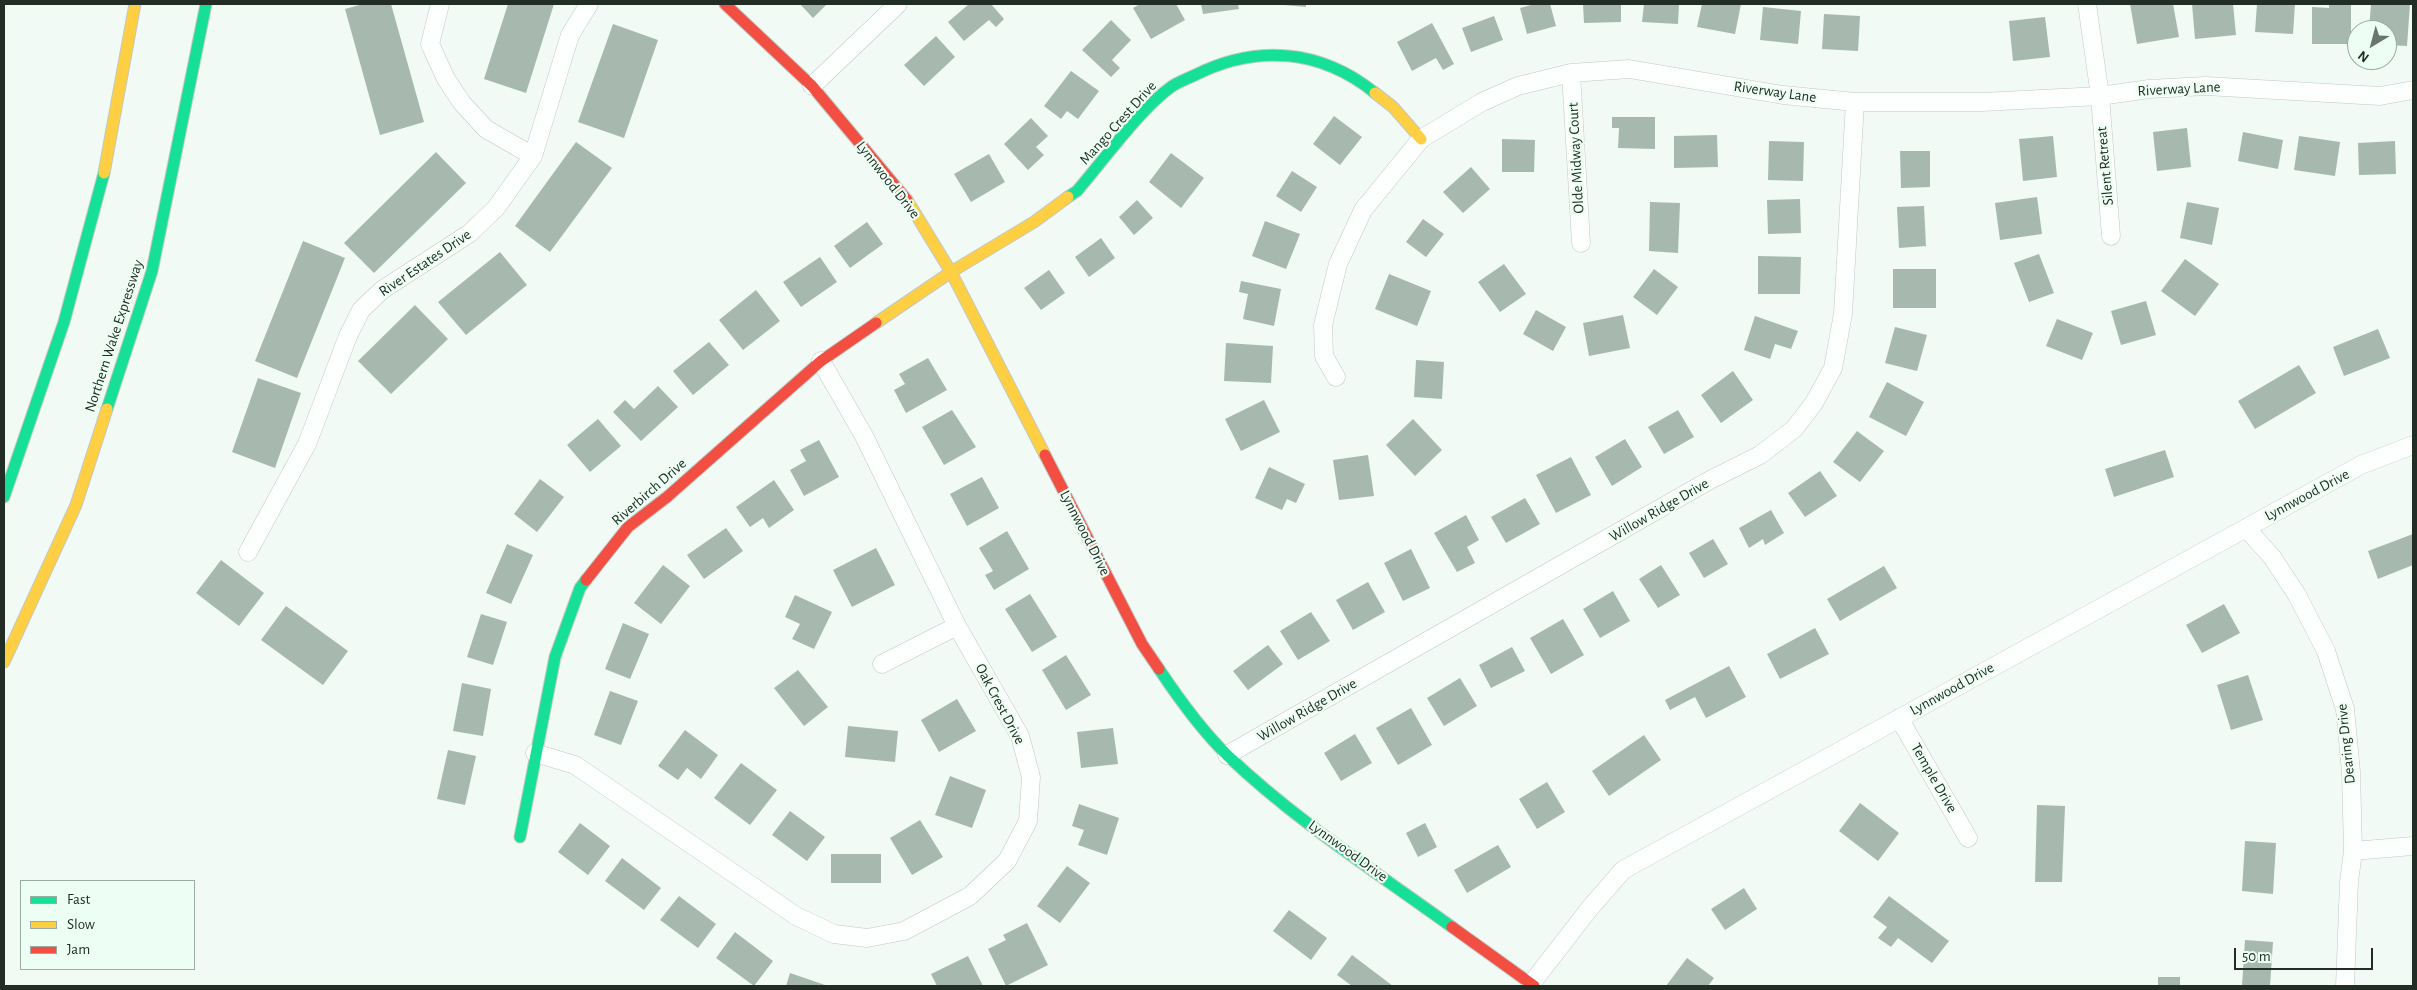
<!DOCTYPE html>
<style>
body{margin:0}
#map{position:relative;width:2417px;height:990px;overflow:hidden;background:#f1faf5;font-family:"Alegreya Sans",sans-serif}
canvas{display:block}
.frame{position:absolute;inset:0;border:5px solid #222d26;pointer-events:none}
.legend{position:absolute;left:20px;top:880px;width:175px;height:90px;box-sizing:border-box;background:#edfef4;border:1px solid #9caaa2;margin:0;padding:6px 9px;list-style:none;font-size:15px;color:#222d26}
.legend li{display:flex;align-items:center;gap:10px;height:25px}
.legend b{width:25px;border:1px solid #9caaa2}
.north{position:absolute;left:2347px;top:20px;width:50px;height:50px;box-sizing:border-box;background:#edfef4;border:1px solid #9caaa2;border-radius:50%;rotate:217deg;font-size:14px;font-weight:700;line-height:20px;text-align:center;color:#222d26}
.north::after{content:'';display:block;margin:auto;width:18px;height:22px;background:#6a756e;clip-path:polygon(50% 0,100% 100%,50% 72%,0 100%)}
.scale{position:absolute;left:2234px;top:948px;width:139px;height:22px;box-sizing:border-box;border:2px solid #222d26;border-top:0;padding-left:6px;font-size:15px;line-height:18px;white-space:nowrap;color:#222d26;-webkit-text-stroke:4px #edfef4;paint-order:stroke}
</style>
<div id="map">
<canvas width="2417" height="990"></canvas>
<div class="frame"></div>
<ul class="legend">
<li><b style="height:6px;background:#16e098"></b>Fast</li>
<li><b style="height:6px;background:#ffcf43"></b>Slow</li>
<li><b style="height:6px;background:#f24e42"></b>Jam</li>
</ul>
<div class="north">N</div>
<div class="scale">50 m</div>
</div>
<script>
const g = document.querySelector('canvas').getContext('2d');
g.lineJoin = 'round';
function fillPath(path, color) {
  g.fillStyle = color;
  g.fill(path, 'evenodd');
}
function strokePath(path, color, width, dash) {
  g.strokeStyle = color;
  g.lineWidth = width;
  g.lineCap = dash ? 'butt' : 'round';
  g.setLineDash(dash || []);
  g.stroke(path);
}
function write(font, color, halo, rows, align = 'center') {
  g.font = font + ' "Alegreya Sans",sans-serif';
  g.lineWidth = 4.5;
  g.setLineDash([]);
  g.textBaseline = 'middle';
  g.strokeStyle = halo;
  g.fillStyle = color;
  for (const [text, x, y, turn = 0] of rows) {
    g.save();
    g.translate(x, y);
    g.rotate((+turn || 0) * Math.PI / 180);
    g.textAlign = isNaN(turn) ? turn : align;
    if (halo) g.strokeText(text, 0, 0);
    g.fillText(text, 0, 0);
    g.restore();
  }
}
fillPath(new Path2D(`
 M363 4H391L424 122 380 135 345 9Z
 M508 4H554L526 93 484 79Z
 M800 4H827L813 18Z
 M969 4H991L1004 19 996 27 989 20 964 41 948 22Z
 M1140 4H1176L1185 20 1151 39 1133 8Z
 M1201 4H1238L1239 9 1203 14Z
 M1273 4H1306V7Z
 M1535 4H1550L1556 26 1527 34 1520 8Z
 M1583 4H1621V22L1584 23Z
 M1644 4H1679L1678 24 1642 22Z
 M1702 4H1741L1735 34 1697 27Z
 M2130 4H2173L2179 37 2137 44Z
 M2192 4H2233L2236 35 2195 39Z
 M2257 4H2295L2293 34 2255 32Z
 M2329 4H2351V44H2312V7L2329 8Z
 M2371 4H2410L2407 46 2387 45V30H2369Z
 M1763 7 1801 11 1798 44 1760 40Z
 M1824 14 1860 16 1858 51 1822 49Z
 M1494 16 1503 40 1471 52 1462 28Z
 M2045 17 2050 57 2013 61 2009 21Z
 M1111 20 1131 40 1112 60 1120 68 1111 77 1082 50Z
 M1432 23 1454 64 1443 70 1436 58 1412 71 1397 42Z
 M613 24 658 40 624 138 578 122Z
 M936 36 955 57 924 86 904 65Z
 M1071 71 1099 91 1078 119 1067 111 1061 119 1044 106Z
 M1334 116 1362 137 1340 165 1313 144Z
 M1612 117H1655V149L1618 148 1619 128H1612Z
 M1031 118 1048 136 1036 147 1044 155 1028 170 1004 144Z
 M2187 128 2191 167 2157 171 2153 132Z
 M2243 132 2283 140 2278 169 2238 161Z
 M1717 135 1718 167 1674 168V136Z
 M2053 136 2057 177 2023 181 2019 139Z
 M2299 136 2340 142 2335 176 2294 170Z
 M1502 139 1535 140 1534 172H1502Z
 M1769 141 1804 142 1803 181 1768 180Z
 M2395 141 2396 174 2359 175 2358 143Z
 M576 142 612 168 550 252 515 226Z
 M1900 151H1930V187L1901 188Z
 M436 152 466 183 374 273 344 243Z
 M1171 153 1204 178 1181 208 1149 182Z
 M989 154 1005 182 971 202 954 174Z
 M1471 167 1490 189 1463 213 1443 192Z
 M1292 171 1317 187 1301 212 1276 196Z
 M2037 197 2042 234 2000 240 1995 203Z
 M1800 199 1801 233 1768 234 1767 200Z
 M1137 200 1153 218 1134 235 1119 217Z
 M1650 202 1680 203 1678 253 1649 251Z
 M2187 202 2219 208 2212 245 2180 238Z
 M1924 206 1926 246 1899 248 1897 207Z
 M1423 219 1444 234 1426 257 1406 242Z
 M1265 221 1300 234 1286 269 1252 256Z
 M867 222 883 244 850 268 834 246Z
 M1101 238 1115 258 1089 277 1075 257Z
 M303 241 345 258 297 378 255 361Z
 M500 252 527 285 466 335 438 302Z
 M2039 254 2054 293 2029 302 2014 263Z
 M1758 256 1801 257 1800 294H1758Z
 M820 257 837 282 801 307 783 282Z
 M2185 259 2219 284 2195 316 2161 291Z
 M1504 264 1526 294 1500 312 1478 282Z
 M1654 269 1678 287 1657 315 1633 297Z
 M1893 269H1936V308H1893Z
 M1049 270 1065 293 1041 310 1024 288Z
 M1389 274 1431 291 1417 326 1375 309Z
 M1241 281 1281 289 1274 326 1243 319 1248 294 1239 292Z
 M756 290 780 321 743 350 719 320Z
 M2146 301 2156 335 2121 345 2111 311Z
 M415 305 448 339 391 394 358 361Z
 M1536 310 1566 327 1553 351 1523 334Z
 M1623 315 1630 348 1589 356 1583 323Z
 M1755 316 1798 331 1791 349 1775 344 1770 359 1744 350Z
 M2057 319 2093 333 2082 360 2046 346Z
 M1895 327 1927 335 1917 371 1885 363Z
 M2378 329 2390 358 2344 376 2333 347Z
 M709 342 729 365 693 395 673 371Z
 M1226 343 1273 346 1271 383 1224 381Z
 M928 358 947 390 906 413 894 390 905 384 899 374Z
 M1416 360 1444 362 1442 399 1414 397Z
 M2299 365 2316 393 2255 429 2238 401Z
 M1733 371 1753 400 1721 423 1701 395Z
 M258 378 301 393 275 468 232 452Z
 M1887 382 1924 402 1906 436 1869 417Z
 M658 386 678 407 641 441 613 412 625 400 634 409Z
 M1264 400 1280 432 1241 451 1225 419Z
 M952 410 976 447 944 465 922 427Z
 M1678 410 1694 437 1664 454 1648 427Z
 M598 419 621 446 590 472 567 445Z
 M1413 419 1442 450 1415 476 1386 445Z
 M1857 431 1884 451 1860 482 1833 462Z
 M1625 439 1642 467 1612 486 1595 457Z
 M819 440 839 477 804 496 790 470 806 461 800 450Z
 M2165 450 2174 477 2114 497 2105 469Z
 M1368 455 1374 496 1339 500 1333 460Z
 M1571 457 1591 495 1556 513 1536 475Z
 M1269 467 1305 484 1296 503 1287 499 1282 510 1255 498Z
 M1820 471 1837 496 1805 517 1788 493Z
 M982 477 999 508 967 526 950 494Z
 M540 479 564 497 537 532 514 514Z
 M774 480 794 510 769 528 763 518 750 527 736 507Z
 M1525 498 1540 524 1506 543 1491 517Z
 M1771 510 1784 533 1765 545 1763 539 1749 548 1739 528Z
 M1466 515 1479 540 1467 547 1475 563 1457 572 1434 533Z
 M726 528 743 551 704 579 687 555Z
 M1007 531 1029 569 994 590 985 575 993 571 979 548Z
 M2413 534V565L2378 579 2368 551Z
 M1713 539 1728 564 1704 578 1689 553Z
 M507 544 533 555 511 604 486 593Z
 M876 548 895 585 852 607 833 570Z
 M1411 549 1430 588 1403 601 1384 563Z
 M221 560 264 593 239 626 196 593Z
 M663 565 690 586 661 624 634 603Z
 M1661 565 1680 595 1658 608 1639 579Z
 M1884 566 1897 588 1840 621 1827 599Z
 M1368 582 1385 612 1353 630 1336 600Z
 M1613 591 1630 621 1600 638 1583 609Z
 M1030 594 1057 637 1032 652 1005 609Z
 M795 595 832 612 814 649 792 639 800 624 785 617Z
 M2224 604 2240 633 2202 653 2186 625Z
 M286 606 348 651 323 685 261 640Z
 M1311 612 1330 641 1298 660 1280 631Z
 M481 614 507 622 493 665 467 657Z
 M1563 619 1584 655 1551 674 1530 638Z
 M623 623 649 634 630 679 605 669Z
 M1815 628 1829 654 1780 679 1767 654Z
 M1268 645 1283 664 1248 690 1233 671Z
 M1512 647 1525 671 1491 688 1479 665Z
 M1066 655 1091 695 1066 710 1042 670Z
 M1729 666 1746 697 1706 718 1695 697 1670 710 1665 700Z
 M798 670 828 707 804 726 774 688Z
 M2248 675 2263 720 2231 730 2217 685Z
 M1460 678 1477 706 1444 726 1427 698Z
 M462 683 491 689 483 736 453 731Z
 M610 691 638 701 621 745 594 735Z
 M957 699 976 731 939 752 921 720Z
 M1411 708 1432 745 1398 765 1376 728Z
 M848 726 898 731 895 762 845 757Z
 M1113 728 1118 764 1081 768 1077 732Z
 M685 730 718 755 701 779 687 768 678 780 658 766Z
 M1355 734 1372 763 1341 781 1324 753Z
 M1644 735 1661 760 1609 796 1592 771Z
 M448 750 476 756 465 805 437 799Z
 M741 763 777 790 750 825 714 798Z
 M950 776 986 790 972 828 935 815Z
 M1547 782 1565 812 1537 829 1519 799Z
 M1860 803 1899 833 1878 861 1839 831Z
 M1079 804 1119 818 1107 855 1078 845 1084 830 1072 826Z
 M2037 805 2065 806 2062 882H2035Z
 M790 811 825 837 807 861 772 835Z
 M920 820 943 857 912 875 890 838Z
 M580 823 610 846 588 875 558 852Z
 M1425 823 1437 847 1418 857 1406 833Z
 M2245 841 2276 843 2273 894 2242 891Z
 M1498 845 1511 867 1467 893 1454 870Z
 M831 854H881V883H831Z
 M622 858 661 888 644 910 605 881Z
 M1067 866 1090 883 1060 923 1037 906Z
 M1744 888 1757 909 1725 930 1711 909Z
 M679 896 716 924 698 948 660 920Z
 M1889 896 1949 941 1932 963 1898 938 1891 947 1878 938 1887 927 1873 917Z
 M1289 910 1327 938 1311 960 1273 931Z
 M1027 923 1048 965 1006 986 988 949 1006 940 1003 935Z
 M735 932 773 961 754 986 716 958Z
 M2245 940 2273 942 2270 986H2242Z
 M1352 955 1393 986H1352L1337 975Z
 M968 956 983 986H937L931 974Z
 M1687 958 1714 978 1708 986H1666Z
 M790 973 828 986H786Z
 M2158 977H2180V986H2158Z`), '#a7b9af');
const street = new Path2D(`
 M440 4 430 44 446 79 462 103 486 129 533 156
 M2087 4 2100 96 2111 236
 M1571 73 1581 243
 M812 86 898 4
 M1336 377 1324 356 1323 325 1338 264 1363 210 1421 139 1482 102 1518 86 1571 73 1629 69 1783 95 1855 102H1982L2100 96 2149 89 2206 86 2380 96 2413 90
 M2246 528 2272 557 2297 595 2326 651 2345 709 2351 772 2353 851 2349 882 2345 986
 M248 552 307 444 348 336 361 310 382 290 470 233 496 208 533 156 570 35 589 4
 M882 664 957 626
 M1899 718 1968 838
 M535 753 575 765 796 916 834 934 867 938 904 931 970 896 1007 861 1028 821 1031 777 1020 736 957 626 864 436 821 361
 M1227 755 1710 480 1760 455 1794 429 1814 403 1833 368 1843 314 1855 102
 M2353 851 2413 846
 M1531 984 1590 908 1623 870 2361 465 2413 445`);
const fast = new Path2D(`
 M1068 197 1077 191C1103 161 1140 109 1171 87 1178 82 1187 79 1195 75 1257 44 1321 49 1375 93
 M107 409 152 271 206 4
 M4 497 64 322 104 173
 M1159 669C1179 699 1201 730 1228 756 1295 820 1376 872 1452 927
 M520 837 555 657 580 588 586 580`);
const slow = new Path2D(`
 M1375 93 1393 107 1421 139
 M104 173 135 4
 M907 200 951 272 1045 455
 M876 323 951 272 1034 222 1068 197
 M4 662 76 505 107 409`);
const jam = new Path2D(`
 M725 4 812 86 907 200
 M1045 455 1142 644 1159 669
 M586 580 628 527 667 497 821 361 876 323
 M1452 927 1534 986`);
strokePath(street, '#c0c9c4', 19);
strokePath(fast, '#c0c9c4', 13);
strokePath(slow, '#c0c9c4', 13);
strokePath(jam, '#c0c9c4', 13);
strokePath(street, '#fdfefe', 18);
strokePath(fast, '#16e098', 11);
strokePath(slow, '#ffcf43', 11);
strokePath(jam, '#f24e42', 11);
write('15px', '#222d26', '#edfef4', [
 ["Riverway Lane",2179,89,-3],
 ["Riverway Lane",1775,92,8],
 ["Mango Crest Drive",1118,123,-48],
 ["Olde Midway Court",1576,158,-93],
 ["Silent Retreat",2105,166,-95],
 ["Lynnwood Drive",888,180,52],
 ["River Estates Drive",425,263,-34],
 ["Northern Wake Expressway",114,336,-72],
 ["Riverbirch Drive",649,492,-41],
 ["Lynnwood Drive",2307,495,-28],
 ["Willow Ridge Drive",1659,510,-30],
 ["Lynnwood Drive",1085,533,63],
 ["Lynnwood Drive",1952,689,-29],
 ["Oak Crest Drive",1000,704,62],
 ["Willow Ridge Drive",1307,710,-30],
 ["Dearing Drive",2346,744,-96],
 ["Temple Drive",1934,778,60],
 ["Lynnwood Drive",1348,851,36]
]);
</script>
